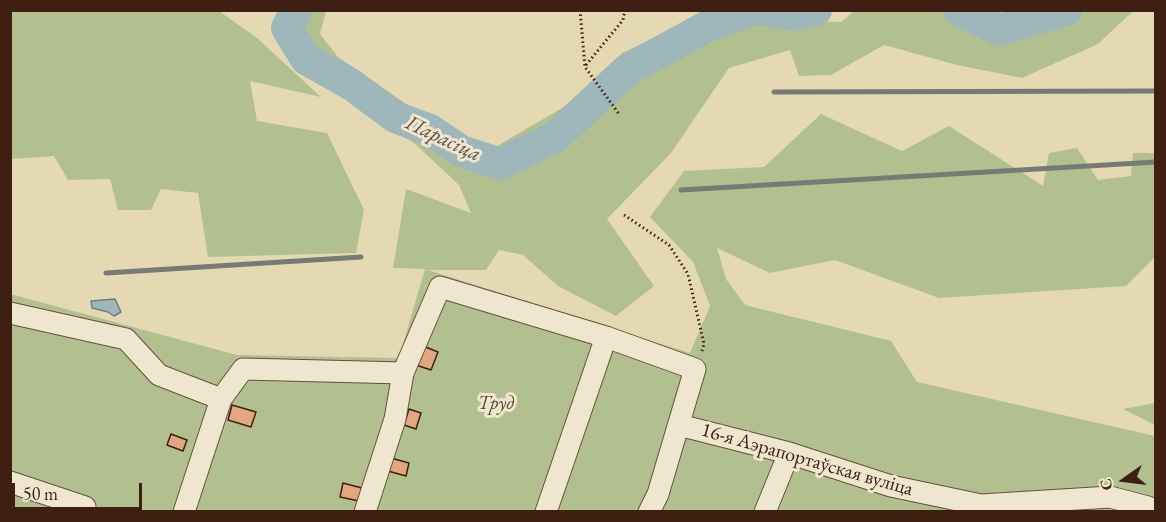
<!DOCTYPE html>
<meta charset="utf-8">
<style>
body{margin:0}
#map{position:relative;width:1166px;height:522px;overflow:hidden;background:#e5d9b4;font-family:"EB Garamond",serif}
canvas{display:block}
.frame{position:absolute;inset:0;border:12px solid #3f1f11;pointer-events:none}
.north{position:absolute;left:1094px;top:450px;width:60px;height:60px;-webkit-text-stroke:4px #eee6ce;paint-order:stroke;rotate:256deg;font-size:16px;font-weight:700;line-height:24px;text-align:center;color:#3f1f11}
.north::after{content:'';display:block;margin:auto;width:21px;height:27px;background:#3f1f11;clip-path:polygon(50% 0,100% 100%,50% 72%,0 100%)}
.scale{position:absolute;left:12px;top:483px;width:130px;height:27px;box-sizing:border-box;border:3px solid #3f1f11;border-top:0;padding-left:8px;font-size:18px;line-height:21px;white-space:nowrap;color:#3f1f11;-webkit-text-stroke:4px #eee6ce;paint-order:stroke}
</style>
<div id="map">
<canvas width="1166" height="522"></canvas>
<div class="frame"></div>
<div class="north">С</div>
<div class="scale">50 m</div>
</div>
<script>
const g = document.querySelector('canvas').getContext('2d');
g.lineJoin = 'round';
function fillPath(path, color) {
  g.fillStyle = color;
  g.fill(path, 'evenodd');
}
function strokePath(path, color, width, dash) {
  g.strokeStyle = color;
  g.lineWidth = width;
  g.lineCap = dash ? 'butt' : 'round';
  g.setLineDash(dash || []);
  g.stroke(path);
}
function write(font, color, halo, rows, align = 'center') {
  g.font = font + ' "EB Garamond",serif';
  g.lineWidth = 6;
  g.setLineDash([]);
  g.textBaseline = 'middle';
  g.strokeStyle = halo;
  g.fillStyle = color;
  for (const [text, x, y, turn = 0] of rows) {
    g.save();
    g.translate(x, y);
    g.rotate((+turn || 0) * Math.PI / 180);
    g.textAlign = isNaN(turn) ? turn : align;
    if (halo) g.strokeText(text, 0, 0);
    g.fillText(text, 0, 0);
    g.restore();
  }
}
fillPath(new Path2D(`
 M11 10 219 11 257 38 321 97 250 81 257 121 327 133 364 210 356 253 208 257 198 193 161 189 151 210H118L110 179 68 180 54 156 11 159Z
 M287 11H326L320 34 338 57 415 110 492 149 579 98 622 53 713 11H721L740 20 841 22 853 12V11H966L985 38 1041 32 1087 11H1133L1098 44 1022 78 957 65 884 45 831 75 799 76 790 50 729 68 671 153 607 219 654 286 616 316 558 286 523 255 499 250 486 270H428L690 353 710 306 693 262 650 217 684 171 764 167 821 114 902 151 949 126 1043 186 1049 153 1077 148 1098 180 1131 176 1133 153H1155V257L1126 286 939 298 835 260 770 273 717 248 726 279 745 305 891 341 917 382 1155 436V511H11L10 294 237 355 399 358 425 269 393 268 406 189 471 213 459 185 415 144 304 70 279 31Z
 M1155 403V425L1123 409Z`), '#b2c08f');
const water = new Path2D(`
 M115 299 121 312 114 316 108 312 92 308 91 301Z`);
fillPath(water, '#9db7ba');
strokePath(water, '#777a76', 1.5);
strokePath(new Path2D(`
 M774 92 1156 91
 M681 190 1156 162
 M106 273 361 257`), '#777a76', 5);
strokePath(new Path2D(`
 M296 10 287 28 306 59 352 85 395 117 430 130 461 151 501 164 555 137 627 70 706 27 751 10
 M762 10 794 15 816 10
 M959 10 999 30 1067 10`), '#9db7ba', 32);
const building = new Path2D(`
 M423 346 438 352 431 370 416 365Z
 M232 405 256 412 251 427 228 420Z
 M409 409 421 413 416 429 404 425Z
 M171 434 187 440 183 451 167 445Z
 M391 458 409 463 406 476 388 471Z
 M343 483 362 488 359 501 340 497Z`);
fillPath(building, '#e1a780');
strokePath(building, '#3f1f11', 1.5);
const minor = new Path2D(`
 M10 313 126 339 159 375 221 399
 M679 425 789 453 891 486 981 505 1110 497 1148 507 1146 512
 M10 482 85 507
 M184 512 221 399 243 369 403 373
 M365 512 395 419 403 373 440 287 606 337 695 369 658 494 649 512
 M546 512 606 337
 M765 512 789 453`);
strokePath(minor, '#684e3a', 23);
strokePath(new Path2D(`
 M580 10 585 67 619 114
 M586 65 623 20 625 10
 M624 215 669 245 688 274 704 344 702 351`), '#3f1f11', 3, [1.5, 3]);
strokePath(minor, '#eee6ce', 21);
write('italic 20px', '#5c4730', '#eee6ce', [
 ["Труд",496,404]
]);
write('20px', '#3f1f11', '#eee6ce', [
 ["16-я Аэрапортаўская вуліца",807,460,16]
]);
write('italic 21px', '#5b4d44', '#eee6ce', [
 ["Парасіца",443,139,25]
]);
</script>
